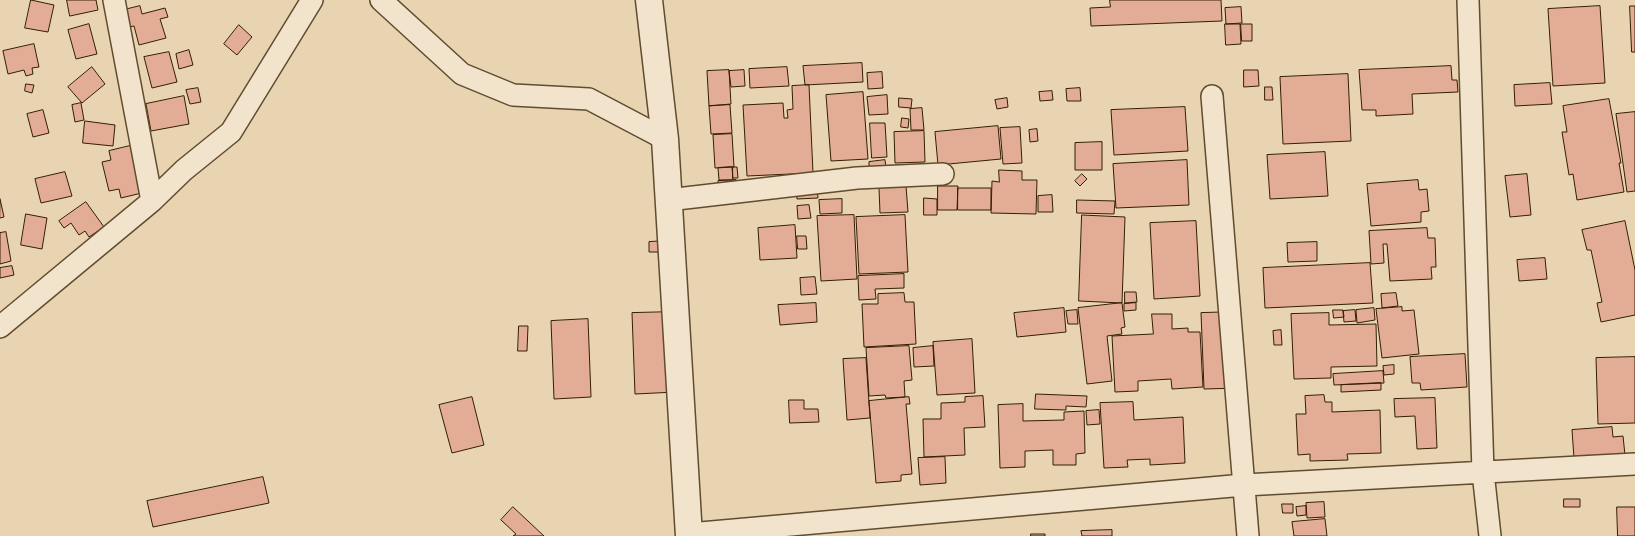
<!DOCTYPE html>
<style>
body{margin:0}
canvas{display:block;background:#e9d4b1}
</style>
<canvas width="1635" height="536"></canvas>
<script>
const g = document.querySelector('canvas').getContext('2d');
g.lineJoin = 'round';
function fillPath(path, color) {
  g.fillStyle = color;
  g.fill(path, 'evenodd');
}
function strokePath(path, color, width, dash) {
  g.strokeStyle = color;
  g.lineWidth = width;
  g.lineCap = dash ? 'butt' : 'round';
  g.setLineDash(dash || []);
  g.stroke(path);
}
const building = new Path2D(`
 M31 0 54 5 48 32 25 28Z
 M67 0H96L98 10 70 16Z
 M1110 0H1221L1222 21 1091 26 1090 8 1110 7Z
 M140 6 142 14 165 8 168 17 160 19 166 38 139 45 134 26 129 27 124 10Z
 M1600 6 1605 83 1553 86 1548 9Z
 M1630 6H1635V52H1632Z
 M1241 7 1242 23 1226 24 1225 8Z
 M89 24 97 54 76 59 68 30Z
 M1225 24H1240L1241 44 1226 45Z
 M1241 24H1252V41H1242Z
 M239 25 252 37 237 55 224 44Z
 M34 44 39 67 32 68 33 74 26 76 24 70 8 74 3 51Z
 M189 50 193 65 179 69 176 54Z
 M169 52 177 82 152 88 144 57Z
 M862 63 863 82 805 85 803 66Z
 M1451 66 1452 80H1457L1458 92 1412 94 1413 114 1376 116V110H1362L1359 70Z
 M92 67 105 84 82 103 68 87Z
 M787 67 789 86 750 88 749 69Z
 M729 70 731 104 709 106 707 71Z
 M744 70 745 86 731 87 729 71Z
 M1244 70H1258L1259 86 1244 87Z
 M882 72 883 88 868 89 867 73Z
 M1348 74 1351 141 1283 144 1280 77Z
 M1550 83 1552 104 1515 106 1514 85Z
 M26 84 34 85 32 93 25 91Z
 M809 85 813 173 747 176 743 105 783 103 784 118H788L787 110 793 109 792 86Z
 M1265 87H1272L1273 100H1265Z
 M198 88 201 102 190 104 186 90Z
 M1080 88 1081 101H1067L1066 89Z
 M1052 91 1053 100 1040 101 1039 92Z
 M863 92 868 159 831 161 826 95Z
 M887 95 888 114 869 115 867 97Z
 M184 96 189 124 151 131 146 104Z
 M899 98 912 99 911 108 899 107Z
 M1007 98 1008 107 997 109 995 100Z
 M1609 99 1621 163H1619L1624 192 1577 200 1573 174 1569 175 1562 132H1567L1563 106Z
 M81 103 84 120 75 122 72 105Z
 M730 105 732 133 711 134 709 106Z
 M1185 107 1188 151 1114 155 1111 110Z
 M922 108 924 130H911L910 109Z
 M43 110 49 133 33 137 27 114Z
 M1635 112V191L1627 192 1616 114Z
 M902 118 909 119 908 128 901 127Z
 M85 121 115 125 113 146 83 143Z
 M870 123H885L887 157 872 158Z
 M998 126 1001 159 938 165 935 132Z
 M1020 127 1022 163 1003 164 1000 128Z
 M1037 129 1038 141 1030 142 1029 130Z
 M924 131 925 162 895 163 894 132Z
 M732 134 734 167 715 168 713 135Z
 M1102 142V170H1075V143Z
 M134 145 146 192 121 198 119 189 109 191 102 162 111 160 109 151Z
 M1325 152 1328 196 1270 199 1267 155Z
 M885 160 886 168 869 170V162Z
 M1187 160 1189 205 1116 208 1113 164Z
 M732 167 733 180H719L718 168Z
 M733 167H737L738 178H733Z
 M999 170 1022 171V180H1037L1036 214 991 213 992 181 999 182Z
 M65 172 72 196 41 203 35 179Z
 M1082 174 1087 179 1080 186 1075 181Z
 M1527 174 1531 215 1510 217 1505 176Z
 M736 180V188L718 189V181Z
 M1418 180 1419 190 1427 189 1429 211 1421 212V222L1371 226 1367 184Z
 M906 186 908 212 880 213 879 188Z
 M938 186H958L957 210H938Z
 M817 187 818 198 797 199 796 188Z
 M958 188H991V210H958Z
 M1052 195 1053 212H1038V196Z
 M924 198 937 199V215H924Z
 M0 199 4 217 0 218Z
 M842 199V213L820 214 819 200Z
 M1077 200 1115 201 1114 214 1077 213Z
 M86 202 104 227 89 237 85 231 79 235 71 223 64 228 59 221Z
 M809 205 811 218 798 219 797 206Z
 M26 214 47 218 42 249 21 245Z
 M854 215 857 279 821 281 817 216Z
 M905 215 908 272 859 274 856 217Z
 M1082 215 1125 217 1122 303 1079 301Z
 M1196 221 1200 296 1154 299 1150 223Z
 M1625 221 1635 270V315L1601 322 1597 303 1602 302 1591 250H1587L1582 230Z
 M795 225 797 258 760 260 758 228Z
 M1427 228 1428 238H1435L1436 267H1431L1432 279 1390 281 1387 244H1383L1384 263 1371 264 1369 231Z
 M6 232 11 261 0 264V233Z
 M797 236H806L807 249H798Z
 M666 241 667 252H649V242Z
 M1317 242V261L1288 262 1287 243Z
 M1545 258 1547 279 1519 281 1517 260Z
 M1370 263 1373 303 1265 308 1263 268Z
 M12 266 14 275 0 278V268Z
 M904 274V288L875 289 876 299 859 300 858 276Z
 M815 277 817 294 801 295 800 278Z
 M1125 292H1136L1137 302 1125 303Z
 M904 293 905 302H914L916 344 864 347 862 304H878V294Z
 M1396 293 1398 306 1382 308 1381 294Z
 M816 303 817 322 780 325 778 305Z
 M1122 303 1125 327 1121 328 1122 334 1107 336 1112 381 1087 384 1078 308Z
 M1136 303V310L1124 311V304Z
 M1402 307V311L1414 310 1419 354 1382 358 1376 309Z
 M1064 308 1066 332 1017 337 1014 313Z
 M1374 308 1375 320 1357 323 1356 310Z
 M1077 310 1078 324H1068L1066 311Z
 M1333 310H1343L1344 317 1334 318Z
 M1355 310 1356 321 1344 322 1343 311Z
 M673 312 676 392 635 394 632 313Z
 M1236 312 1240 388 1204 389 1201 313Z
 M1329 313V325L1376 324 1377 366 1331 367V378L1294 379 1291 314Z
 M1152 314H1172V329L1188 328V332H1200L1203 387 1172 389 1171 379 1138 381V391L1115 392 1112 336 1153 334Z
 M588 319 591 397 554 399 551 321Z
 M519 326H528L527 351H518Z
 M1281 330 1282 345H1274L1273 331Z
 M972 339 975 393 937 395 933 342Z
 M909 346 912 380 904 381 905 397 886 398 885 395 869 396 866 348Z
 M933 346 934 366 914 367 913 348Z
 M1465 354 1467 387 1421 390 1420 383H1412L1410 357Z
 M1635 357V423L1598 424 1596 358Z
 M866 358 870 418 847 420 843 359Z
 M1394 365V374L1384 375 1383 366Z
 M1383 371 1384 383 1334 385 1333 374Z
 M1381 383V390L1341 392V385Z
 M1036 394 1087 396 1086 407 1066 406V410L1035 409Z
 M1324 395 1325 402H1332V412L1380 410 1381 453 1347 454 1348 460 1310 461V454L1298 455 1296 414H1306L1305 396Z
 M983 396 985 427 964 428 965 455 924 457 923 419H941V403L965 402V397Z
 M472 397 484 445 452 453 439 405Z
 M909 397 910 404H906L912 474 901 475V481L876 483 869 401Z
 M1435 398 1437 448 1417 449 1415 416 1395 417 1394 399Z
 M789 400H804V409H818L819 422 790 423Z
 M1133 402 1134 420 1183 417 1185 463 1150 465V459L1127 460 1128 467 1104 468 1100 403Z
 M1023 404V421L1064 420V412L1084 411 1085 453 1076 454V465H1053V450L1025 451V467L1000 468 998 405Z
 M1099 410 1100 424 1087 425 1086 411Z
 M1612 427 1613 437 1623 436 1625 455 1574 458 1572 430Z
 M945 457 946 483 920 485 918 458Z
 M263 477 269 503 153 527 147 501Z
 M1564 499H1580V507H1564Z
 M1324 502 1325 517 1307 518 1306 503Z
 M1282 504H1293V513H1283Z
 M1306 506V515L1297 516 1296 507Z
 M513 507 544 536H513L516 534 501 520Z
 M1617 507H1635V536H1618Z
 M1325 519 1327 536H1294L1292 522Z
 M1112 530V536H1082L1081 531Z
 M1031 534H1045V536H1031Z`);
fillPath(building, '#e3ac95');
strokePath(building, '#341e05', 1);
const minor = new Path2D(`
 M114 0 152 201
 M381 0 462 74 513 95 589 99 665 139
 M1468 0 1483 472 1490 536
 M1212 96 1248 536
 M668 200 857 178 943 174
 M0 327 152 201 184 170 231 132 312 0
 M689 534 1244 485 1635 464`);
const tertiary = new Path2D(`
 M649 0 665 139 689 536`);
strokePath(minor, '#614c30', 24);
strokePath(tertiary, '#614c30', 29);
strokePath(minor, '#f1e3cc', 21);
strokePath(tertiary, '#f1e3cc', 26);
</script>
